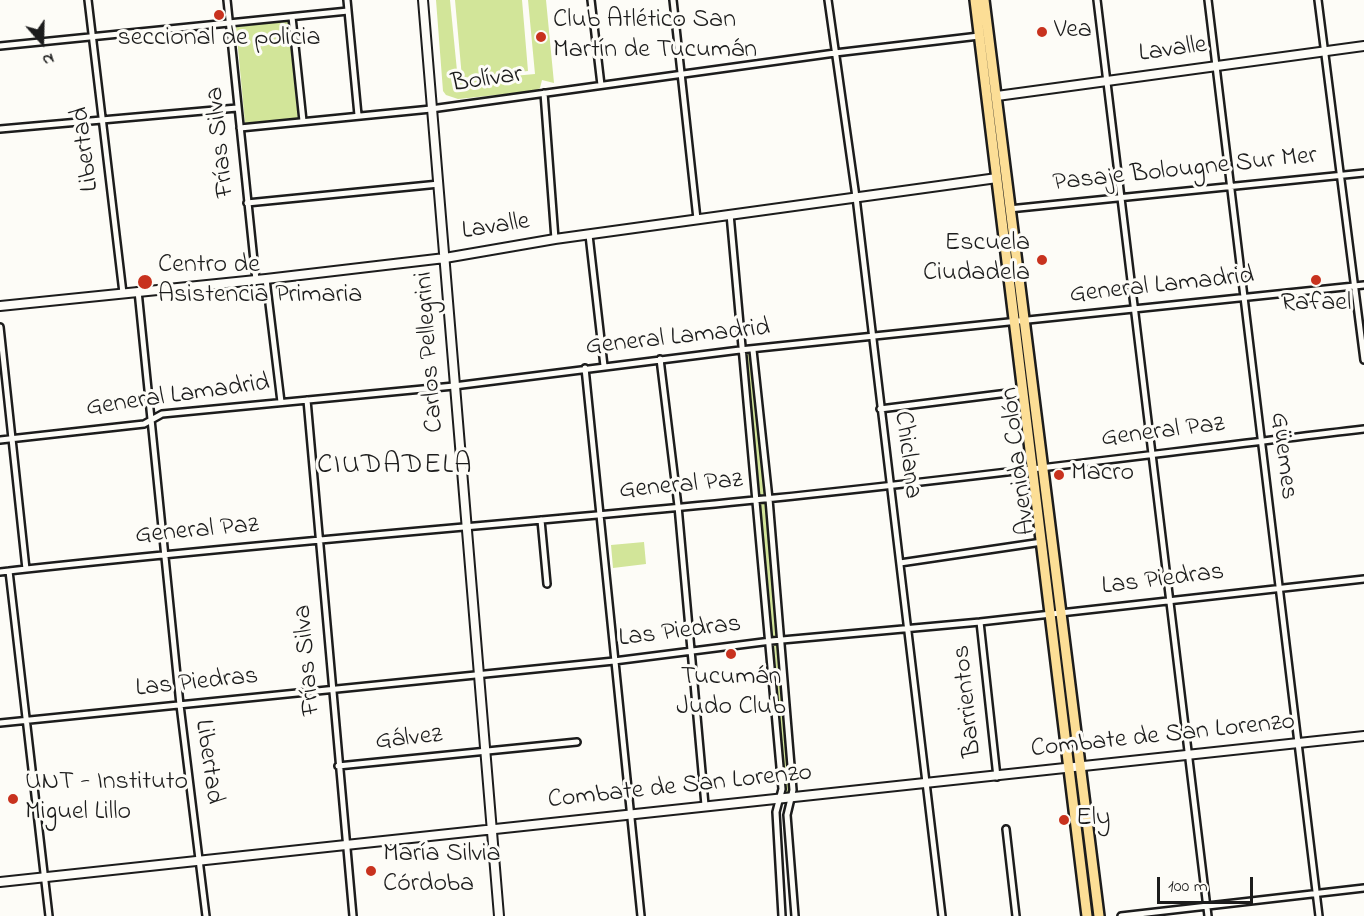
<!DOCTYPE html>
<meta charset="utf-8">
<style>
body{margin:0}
#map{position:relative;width:1364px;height:916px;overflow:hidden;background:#fdfcf7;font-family:"Indie Flower",sans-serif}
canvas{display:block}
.north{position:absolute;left:12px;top:12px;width:60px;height:60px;-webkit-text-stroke:4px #fdfcf7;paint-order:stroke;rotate:160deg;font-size:16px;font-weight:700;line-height:24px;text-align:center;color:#1c1c1c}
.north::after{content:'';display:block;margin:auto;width:21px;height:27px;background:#1c1c1c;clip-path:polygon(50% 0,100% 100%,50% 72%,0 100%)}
.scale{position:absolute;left:1157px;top:877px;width:96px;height:27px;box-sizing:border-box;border:3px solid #1c1c1c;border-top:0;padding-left:8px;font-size:18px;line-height:21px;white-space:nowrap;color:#1c1c1c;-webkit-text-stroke:4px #fdfcf7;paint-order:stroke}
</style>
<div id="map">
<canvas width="1364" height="916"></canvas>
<div class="north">N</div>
<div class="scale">100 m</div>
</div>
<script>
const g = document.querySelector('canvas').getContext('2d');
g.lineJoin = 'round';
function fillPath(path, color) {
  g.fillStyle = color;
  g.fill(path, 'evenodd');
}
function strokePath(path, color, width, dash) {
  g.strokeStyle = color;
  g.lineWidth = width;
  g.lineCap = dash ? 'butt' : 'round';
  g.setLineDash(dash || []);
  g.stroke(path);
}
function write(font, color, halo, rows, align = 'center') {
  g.font = font + ' "Indie Flower",sans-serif';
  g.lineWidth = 6;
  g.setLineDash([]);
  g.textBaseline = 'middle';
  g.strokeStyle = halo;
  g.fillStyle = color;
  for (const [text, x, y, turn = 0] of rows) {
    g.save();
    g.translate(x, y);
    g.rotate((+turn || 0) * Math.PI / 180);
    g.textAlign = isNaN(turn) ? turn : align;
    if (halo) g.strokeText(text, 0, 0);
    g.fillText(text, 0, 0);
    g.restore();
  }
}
fillPath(new Path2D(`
 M436 0H450L458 81 535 74 528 0H546L554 83 542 80 540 88 535 91 458 99 446 95 443 91Z
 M455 0H522L528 71 462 78Z
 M288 21 298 118 245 123 236 27Z
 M746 354H751L766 496 760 497Z
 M760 502H767L778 638H773Z
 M644 542 646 564 613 568 611 545Z
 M774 644H779L790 794 785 795Z`), '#d2e599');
const street = new Path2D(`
 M88 0 123 293
 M227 0 256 280
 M347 0 358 115
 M591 0 601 85
 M673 0 697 219
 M828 0 856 197 942 916
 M1097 0 1208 916
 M1208 0 1319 916
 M1318 0 1364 360
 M292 17 303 121
 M0 46 348 11
 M544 93 555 239
 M240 128 431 109 835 53 979 36
 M0 129 237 108
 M247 203 439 184
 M1009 209 1364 173
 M730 214 782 789 776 812 782 916
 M589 235 604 366
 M266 279 281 402
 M138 291 180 705 206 916
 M0 327 26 569
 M753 350 769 499 793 790 787 815 795 916
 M660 359 678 506 705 805
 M585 368 641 916
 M307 400 353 916
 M880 409 1024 391
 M0 440 144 424 162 414 454 386 740 350 1364 285
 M541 520 547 584
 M900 563 1042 542
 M9 571 49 916
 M0 572C258 543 517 524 775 498 972 478 1168 452 1364 429
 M980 622 997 777
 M0 723 614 661 771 641 980 622 1364 579
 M338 766 577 742
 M1006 829 1016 916
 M1121 916 1364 888`);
const secondary = new Path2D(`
 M423 0 499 916
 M997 96 1364 46
 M0 306 266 279 445 258 555 239 997 178
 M0 882C455 833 909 785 1364 736`);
const primary = new Path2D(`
 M975 0 1087 916
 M984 0 1099 916`);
strokePath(street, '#1c1c1c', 10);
strokePath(secondary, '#1c1c1c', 12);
strokePath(primary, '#1c1c1c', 14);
strokePath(street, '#fdfcf7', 5);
strokePath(secondary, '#fdfcf7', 8);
strokePath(primary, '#fcde96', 9);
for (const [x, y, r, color] of [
 [219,15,6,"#c8321e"],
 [1042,32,6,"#c8321e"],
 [541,37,6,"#c8321e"],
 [1042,260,6,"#c8321e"],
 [1316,280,6,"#c8321e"],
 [145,282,8,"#c8321e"],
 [1059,475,6,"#c8321e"],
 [731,654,6,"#c8321e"],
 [13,799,6,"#c8321e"],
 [1064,820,6,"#c8321e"],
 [371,871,6,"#c8321e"]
]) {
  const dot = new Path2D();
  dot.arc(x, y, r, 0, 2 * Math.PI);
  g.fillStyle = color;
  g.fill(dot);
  strokePath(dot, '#fdfcf7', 2);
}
write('26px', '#1c1c1c', '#fdfcf7', [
 ["Club Atlético San",553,22],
 ["Martín de Tucumán",553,52],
 ["Vea",1054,32],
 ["seccional de policia",219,40,"center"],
 ["Escuela",1030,245,"right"],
 ["Ciudadela",1030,275,"right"],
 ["Centro de",158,267],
 ["Asistencia Primaria",158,297],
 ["Rafael",1316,305,"center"],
 ["Macro",1071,475],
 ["Tucumán",731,679,"center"],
 ["Judo Club",731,709,"center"],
 ["UNT - Instituto",25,784],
 ["Miguel Lillo",25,814],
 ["Ely",1076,820],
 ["María Silvia",383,856],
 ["Córdoba",383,886]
], 'left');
write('26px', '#1c1c1c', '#fdfcf7', [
 ["Lavalle",1173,51,-8],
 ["Bolívar",487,81,-8],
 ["Frías Silva",222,142,-96],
 ["Libertad",87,149,-97],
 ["Pasaje Bolougne Sur Mer",1185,171,-6],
 ["Lavalle",496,228,-9],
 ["General Lamadrid",1162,287,-6],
 ["General Lamadrid",678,339,-6],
 ["Carlos Pellegrini",431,352,-94],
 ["General Lamadrid",178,397,-8],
 ["General Paz",1163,433,-7],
 ["Chiclana",906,455,83],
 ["Güemes",1282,456,83],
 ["Avenida Colón",1020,461,-97],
 ["General Paz",681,487,-5],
 ["General Paz",197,532,-5],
 ["Las Piedras",1163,581,-7],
 ["Las Piedras",680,633,-7],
 ["Frías Silva",309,660,-95],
 ["Las Piedras",197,684,-6],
 ["Barrientos",969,701,-96],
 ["Combate de San Lorenzo",1163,737,-6],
 ["Gálvez",409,740,-6],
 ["Libertad",207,762,82],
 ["Combate de San Lorenzo",680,788,-6]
]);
g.letterSpacing = '1.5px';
write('28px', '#1c1c1c', '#fdfcf7', [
 ["CIUDADELA",395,467]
]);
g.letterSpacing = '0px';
</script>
